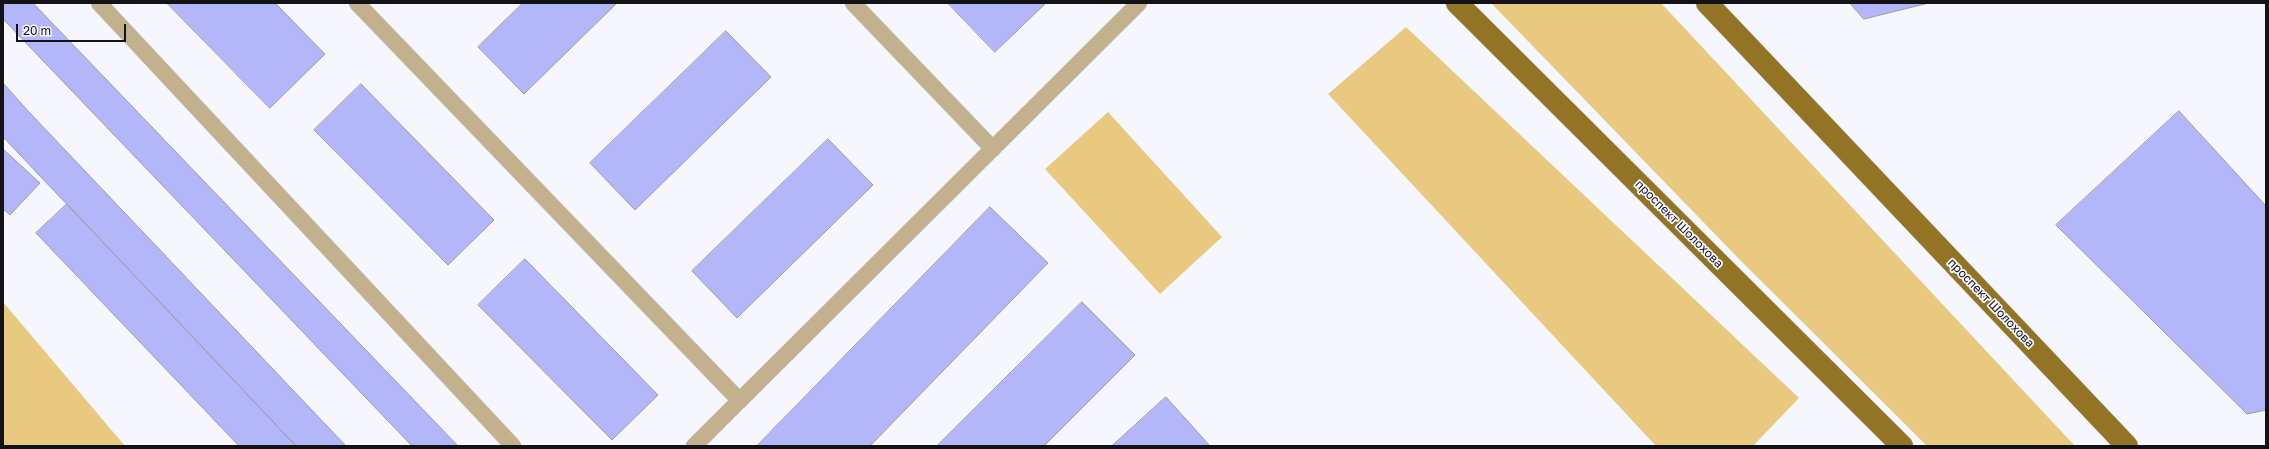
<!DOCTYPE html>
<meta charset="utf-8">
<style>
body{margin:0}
#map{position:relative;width:2269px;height:449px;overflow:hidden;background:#f6f7fe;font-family:"Golos Text",sans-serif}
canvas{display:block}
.frame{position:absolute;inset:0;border:4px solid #131317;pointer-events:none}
.scale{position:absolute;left:16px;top:24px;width:110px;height:18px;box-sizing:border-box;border:2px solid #131317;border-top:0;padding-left:5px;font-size:12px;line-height:14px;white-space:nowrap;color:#131317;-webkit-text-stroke:3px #f6f7fe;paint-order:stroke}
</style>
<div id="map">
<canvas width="2269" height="449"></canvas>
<div class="frame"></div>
<div class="scale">20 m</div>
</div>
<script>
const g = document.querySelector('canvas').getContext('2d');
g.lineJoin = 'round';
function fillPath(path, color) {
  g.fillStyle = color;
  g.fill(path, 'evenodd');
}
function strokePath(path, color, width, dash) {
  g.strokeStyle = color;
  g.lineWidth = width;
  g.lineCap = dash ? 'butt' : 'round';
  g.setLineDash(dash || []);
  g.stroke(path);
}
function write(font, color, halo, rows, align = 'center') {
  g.font = font + ' "Golos Text",sans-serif';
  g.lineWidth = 3.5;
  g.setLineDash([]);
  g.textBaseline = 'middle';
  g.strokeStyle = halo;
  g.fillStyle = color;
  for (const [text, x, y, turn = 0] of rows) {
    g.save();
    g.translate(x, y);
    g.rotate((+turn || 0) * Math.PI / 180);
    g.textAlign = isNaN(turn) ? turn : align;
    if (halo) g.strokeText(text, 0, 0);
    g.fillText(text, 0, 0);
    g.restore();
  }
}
fillPath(new Path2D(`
 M1491 3H1661L2075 446H1927L1740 260Z
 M1406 27 1799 398 1753 446H1656L1328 94Z
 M1108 112 1222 237 1160 294 1045 169Z
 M3 302 125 446H3Z`), '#e9c97f');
const building = new Path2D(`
 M3 3H33L458 446H412L3 19Z
 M167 3H275L325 54 270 108Z
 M523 3H617L524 94 478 47Z
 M948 3H1046L995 52Z
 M1850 3H1929L1864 19Z
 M726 31 771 77 635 210 590 163Z
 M3 83 29 112 346 446H296L3 137Z
 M361 84 494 220 448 265 314 130Z
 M2179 111 2266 206V410L2247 414 2056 225Z
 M828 139 873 185 737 318 692 271Z
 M3 149 40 183 10 215 3 209Z
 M67 204 296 446H239L36 233Z
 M990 207 1048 263 870 446H757Z
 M525 259 658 395 612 440 478 305Z
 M1082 302 1135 355 1044 446H937Z
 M1166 397 1210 446H1112Z`);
fillPath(building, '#b3b6f9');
strokePath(building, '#9d9ea7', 1);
const service = new Path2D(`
 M99 3 513 446
 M357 3 739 400
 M853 3 993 149
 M694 446 1139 3`);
const primary = new Path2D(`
 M1457 3 1902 446
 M1707 3 2127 446`);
strokePath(service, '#d2d3d9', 17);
strokePath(primary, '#d2d3d9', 23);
strokePath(service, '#c2b18c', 16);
strokePath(primary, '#937425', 22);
write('12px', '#131317', '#f6f7fe', [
 ["проспект Шолохова",1679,224,45],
 ["проспект Шолохова",1991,303,46]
]);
</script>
